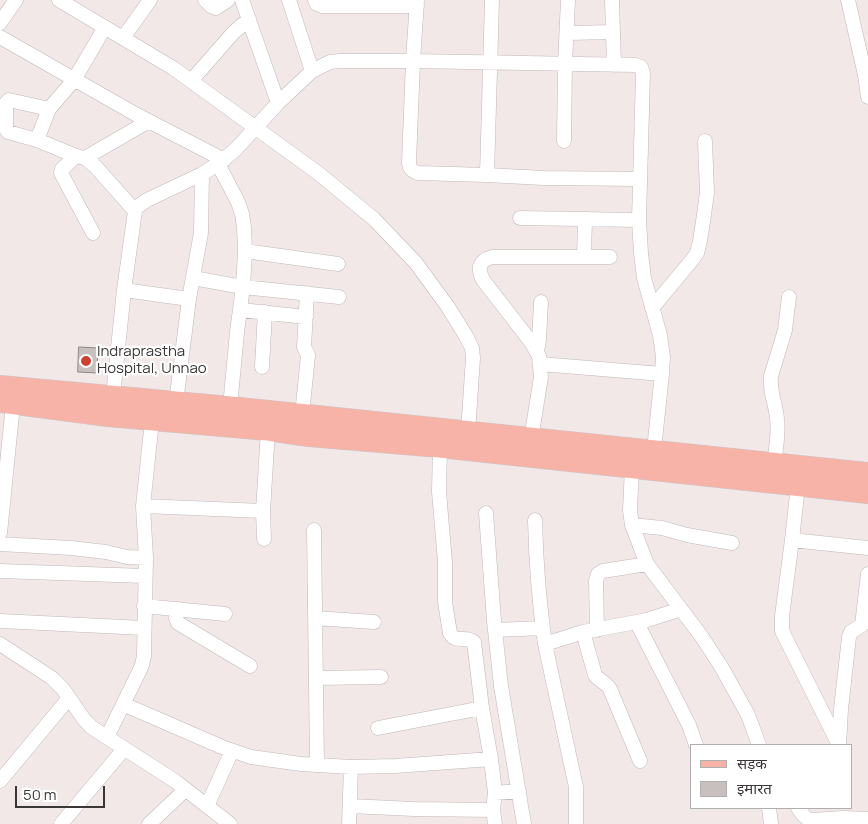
<!DOCTYPE html>
<meta charset="utf-8">
<style>
body{margin:0}
#map{position:relative;width:868px;height:824px;overflow:hidden;background:#f1e8e7;font-family:Manrope,"Noto Sans Devanagari",sans-serif}
canvas{display:block}
.legend{position:absolute;left:690px;top:744px;width:162px;height:65px;box-sizing:border-box;background:#fff;border:1px solid #b0afaf;margin:0;padding:6px 9px;list-style:none;font-size:15px;color:#3a3736}
.legend li{display:flex;align-items:center;gap:10px;height:25px}
.legend b{width:25px;border:1px solid #b0afaf}
.scale{position:absolute;left:15px;top:786px;width:90px;height:22px;box-sizing:border-box;border:2px solid #3a3736;border-top:0;padding-left:6px;font-size:15px;line-height:18px;white-space:nowrap;color:#3a3736;-webkit-text-stroke:4px #fff;paint-order:stroke}
</style>
<div id="map">
<canvas width="868" height="824"></canvas>
<ul class="legend">
<li><b style="height:6px;background:#f8b3a9"></b>सड़क</li>
<li><b style="height:14px;background:#c8c0be"></b>इमारत</li>
</ul>
<div class="scale">50 m</div>
</div>
<script>
const g = document.querySelector('canvas').getContext('2d');
g.lineJoin = 'round';
function fillPath(path, color) {
  g.fillStyle = color;
  g.fill(path, 'evenodd');
}
function strokePath(path, color, width, dash) {
  g.strokeStyle = color;
  g.lineWidth = width;
  g.lineCap = dash ? 'butt' : 'round';
  g.setLineDash(dash || []);
  g.stroke(path);
}
function write(font, color, halo, rows, align = 'center') {
  g.font = font + ' Manrope,sans-serif';
  g.lineWidth = 4.5;
  g.setLineDash([]);
  g.textBaseline = 'middle';
  g.strokeStyle = halo;
  g.fillStyle = color;
  for (const [text, x, y, turn = 0] of rows) {
    g.save();
    g.translate(x, y);
    g.rotate((+turn || 0) * Math.PI / 180);
    g.textAlign = isNaN(turn) ? turn : align;
    if (halo) g.strokeText(text, 0, 0);
    g.fillText(text, 0, 0);
    g.restore();
  }
}
const building = new Path2D(`
 M79 347 98 348 97 373 78 372Z`);
fillPath(building, '#c8c0be');
strokePath(building, '#8e8685', 1);
const street = new Path2D(`
 M59 0 173 68 318 173 374 219 416 263 448 307 466 336 472 348 473 358 468 432
 M205 0 211 6 216 8 228 0
 M242 0 278 103
 M289 0 312 71
 M315 0 317 4 322 6H417
 M417 0 413 61 409 162C409 168 412 171 418 173L487 175 543 178 640 179
 M612 0 614 65
 M848 0 865 75 868 97
 M0 23 16 0
 M567 33 613 32
 M0 37 137 115 224 160
 M123 38 150 0
 M191 81 233 33 249 19
 M49 109 9 100 6 103V129L8 132 37 140 76 156 85 158 95 166 135 211
 M37 140 49 109 74 80 105 27
 M564 141 565 64 568 0
 M76 156 62 169 61 173 93 233
 M85 158 149 121
 M218 164 238 202 242 214 244 227 245 251 243 287 237 332 230 407
 M487 175 492 0
 M520 218 639 220
 M245 251 338 264
 M584 257 585 219
 M193 278 243 287 339 297
 M124 290 189 299
 M652 308 692 260 697 253 700 241 704 215 707 192 705 141
 M241 310 306 317
 M536 349 538 346 539 340 541 302
 M540 364 662 374
 M262 367 265 312
 M113 396 124 290 135 211 137 207 147 200 202 174 218 164 235 150 278 103 312 71 330 62 340 61H413L635 65 641 67 643 73 639 220 641 253 644 278 660 335 663 357 662 374 653 459
 M176 403 189 299 201 233 202 174
 M302 415 308 355 304 347 307 293
 M531 439 541 377 539 356 531 342 483 280C477 268 479 261 492 257H610
 M440 447 439 492 445 562V602L450 633C456 644 465 635 474 642L482 708 491 759 495 793 493 810 495 824
 M774 463C776 449 779 433 777 419 776 404 769 391 771 376L785 330 789 297
 M632 467 630 510 632 525 647 564 702 637 722 668 748 715 759 745
 M798 485 792 540 782 616V631L839 745
 M143 506 263 511
 M486 513 494 621 501 686 524 824
 M535 520C536 561 539 602 545 644L576 787V824
 M632 525 662 528 687 535 732 543
 M314 530 317 765
 M0 533 13 404
 M264 539 263 511 268 430
 M792 540 868 548
 M0 544 71 548 106 552 127 557 146 558
 M0 571 145 576
 M144 606 225 614
 M178 609 176 618 178 623 250 666
 M315 618 374 622
 M0 621 144 628
 M637 623 689 725 696 745
 M495 630 543 628
 M597 630 596 581 598 574 603 571 647 564
 M583 632 595 675C599 681 606 682 610 689L640 761
 M0 644 52 678 63 689 83 718 91 727 175 781 230 824
 M545 644 583 632 647 620 681 609
 M316 678 381 677
 M123 704 222 747 251 757 301 764 351 767 395 766 491 759
 M378 728 482 708
 M107 737 138 674 142 665 144 656 146 558 143 506 153 411
 M839 744 841 709 849 637 851 632 862 625 868 574
 M0 781 69 698
 M495 793 519 791
 M207 806 232 751
 M350 806 414 809 493 810
 M769 808 771 824
 M798 808 804 816 808 819 813 820 843 818 868 819
 M61 824 124 749
 M149 824 185 790
 M349 824 351 767`);
const primary = new Path2D(`
 M0 386 230 407 868 473
 M0 402 108 416 268 430 309 436 440 447 868 493`);
strokePath(street, '#c0b8b6', 15);
strokePath(primary, '#c8c7c7', 22);
strokePath(street, '#fff', 14);
strokePath(primary, '#f8b3a9', 21);
for (const [x, y, r, color] of [
 [86,361,6,"#cd4131"]
]) {
  const dot = new Path2D();
  dot.arc(x, y, r, 0, 2 * Math.PI);
  g.fillStyle = color;
  g.fill(dot);
  strokePath(dot, '#fff', 2);
}
write('15px', '#3a3736', '#fff', [
 ["Indraprastha",97,352],
 ["Hospital, Unnao",97,369]
], 'left');
</script>
